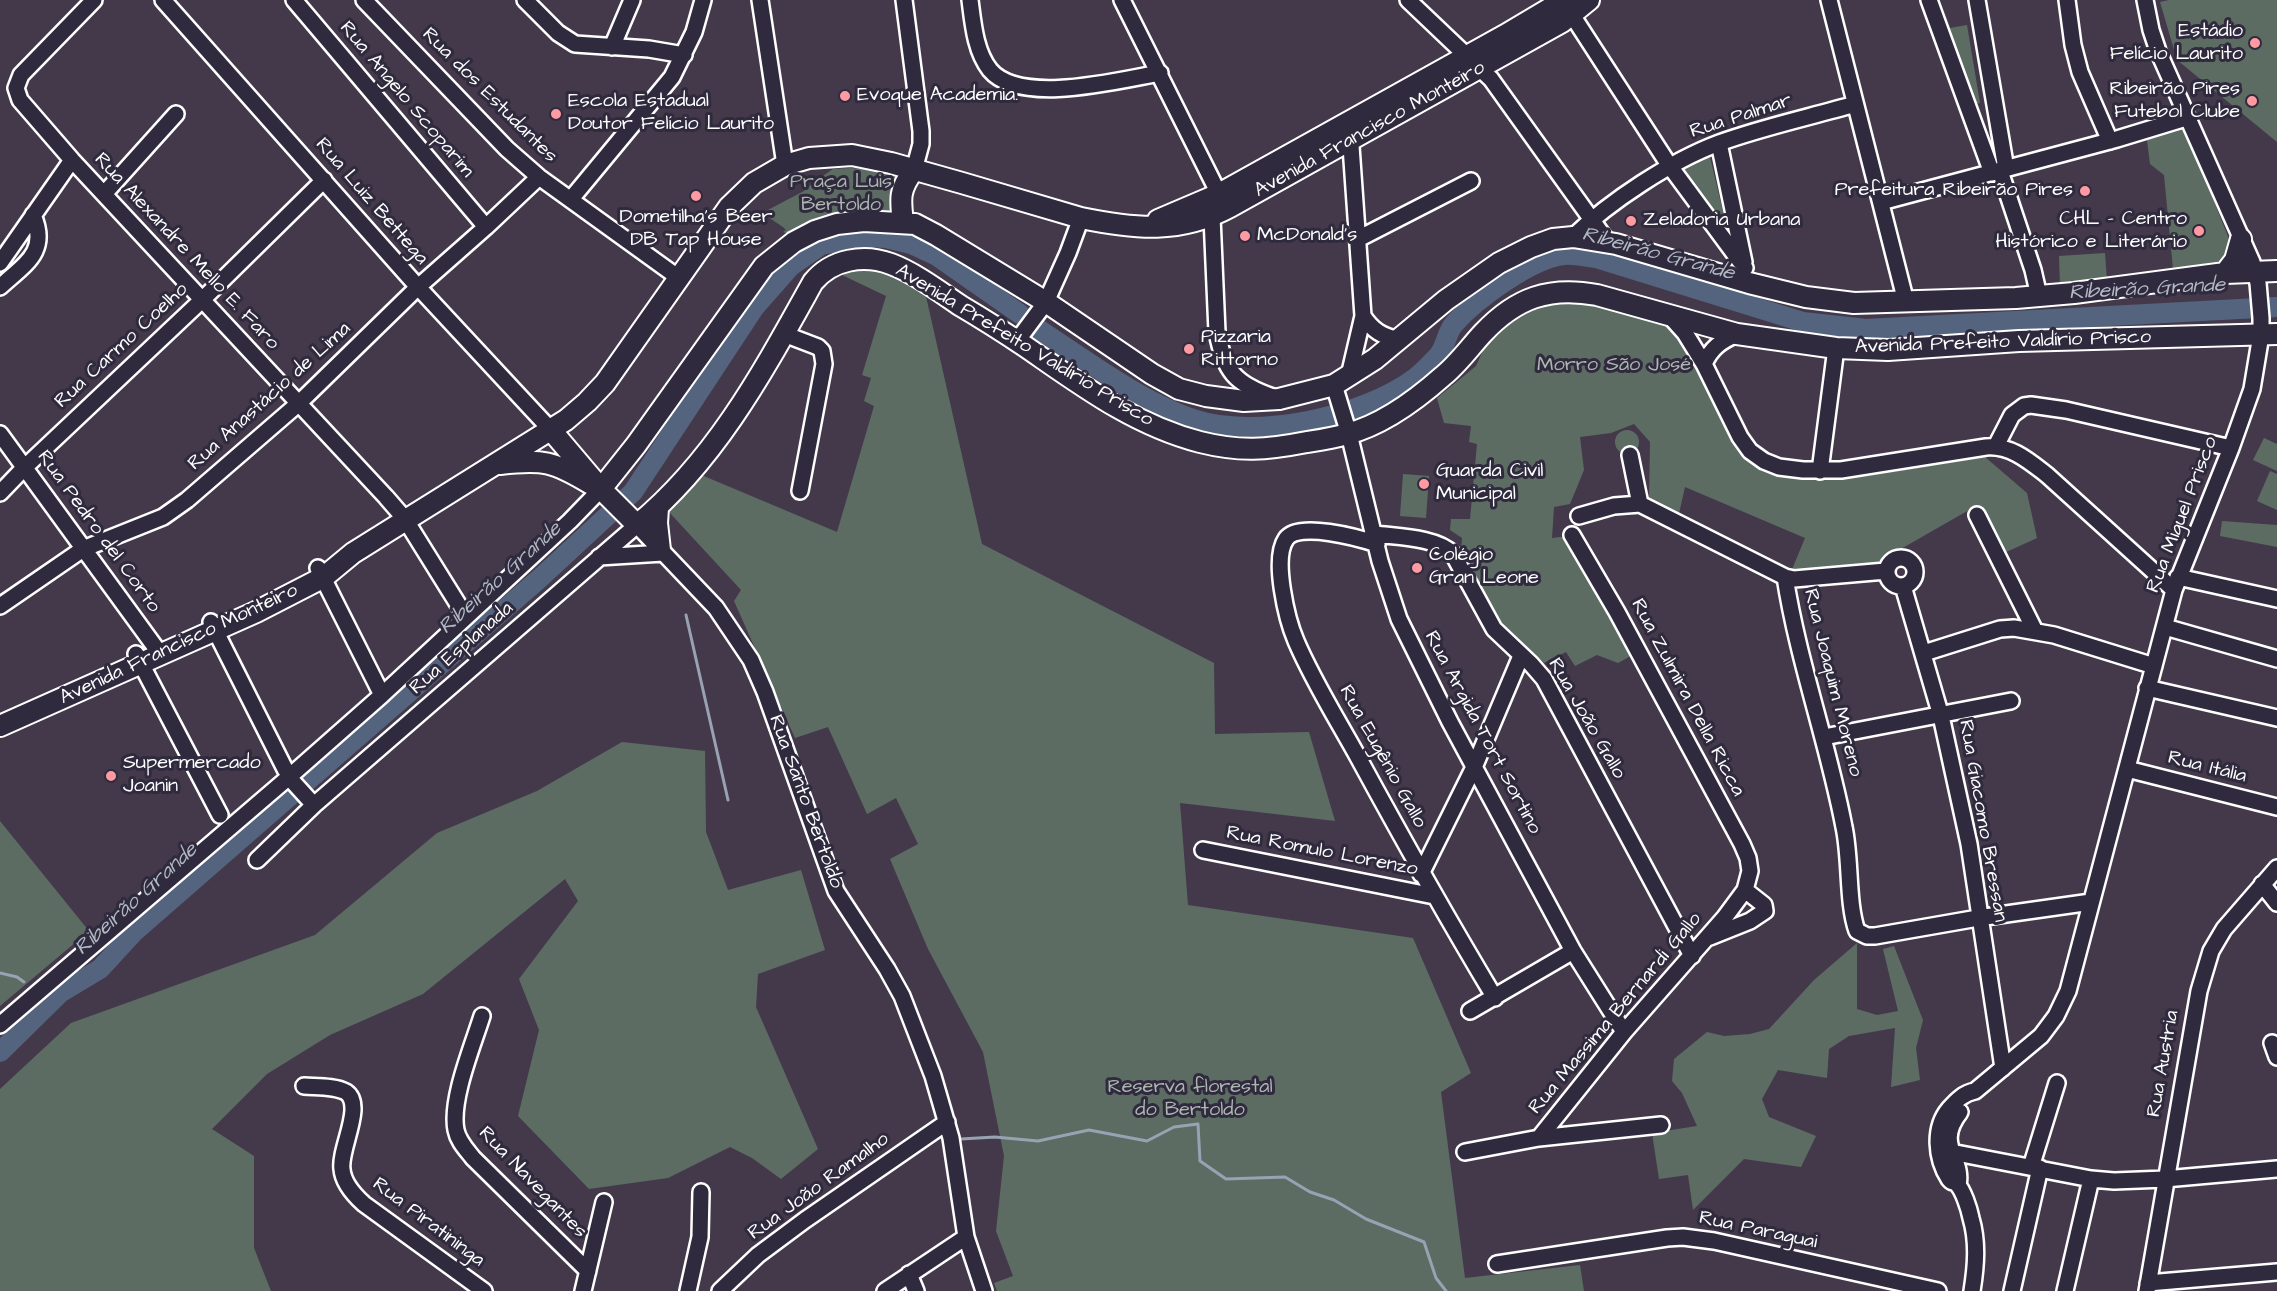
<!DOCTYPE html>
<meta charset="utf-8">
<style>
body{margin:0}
canvas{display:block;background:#44394a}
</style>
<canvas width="2277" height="1291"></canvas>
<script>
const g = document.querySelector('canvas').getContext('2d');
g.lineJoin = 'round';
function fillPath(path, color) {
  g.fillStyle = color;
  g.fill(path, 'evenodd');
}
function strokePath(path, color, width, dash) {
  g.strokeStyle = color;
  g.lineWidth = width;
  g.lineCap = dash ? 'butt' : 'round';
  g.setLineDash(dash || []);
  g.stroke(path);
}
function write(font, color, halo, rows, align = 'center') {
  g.font = font + ' "Architects Daughter",sans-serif';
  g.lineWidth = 6;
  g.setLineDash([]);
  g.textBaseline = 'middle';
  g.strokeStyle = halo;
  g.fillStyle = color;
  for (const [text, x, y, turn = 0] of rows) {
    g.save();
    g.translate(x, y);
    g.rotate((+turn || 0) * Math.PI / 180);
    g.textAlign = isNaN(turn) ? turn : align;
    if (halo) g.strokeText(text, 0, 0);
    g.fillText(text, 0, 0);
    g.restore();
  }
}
fillPath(new Path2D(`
 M2169 0H2277V142L2177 60 2160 2Z
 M1967 25 1980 103 1976 104 1944 29Z
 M2185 129 2231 244 2221 261 2173 269 2164 175 2150 164 2147 140Z
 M1709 153 1727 228 1681 168Z
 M851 168 873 170 896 176 892 200 895 212 864 217 790 235 783 232 786 230 783 227 762 213 804 191 814 182 833 169Z
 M2105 253 2107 281 2060 286 2059 256Z
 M860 266H883L925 292 982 544 1214 663 1215 734 1309 732 1335 821 1180 803 1188 905 1413 938 1471 1073 1441 1092 1465 1278 1580 1265 1584 1291H997L994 1283 1013 1276 996 1231 1004 1156 983 1052 928 949 890 859 918 844 896 798 867 814 828 727 795 738 734 601 741 590 669 512 699 474 837 532 874 406 864 401 871 378 862 375 886 296 842 275Z
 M1561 293 1676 327 1747 457 1817 480 1866 476 1985 457 2027 493 2037 538 2002 554 1976 506 1878 562 1804 574 1791 572 1805 538 1685 487 1678 518 1649 502 1650 442 1634 424 1611 433 1580 437 1584 470 1570 504 1554 507 1552 538 1568 536 1636 653 1618 663 1597 655 1575 666 1566 652 1544 663 1497 628 1461 551 1462 538 1450 530 1451 519H1470L1477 444 1469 442 1471 426 1444 423 1437 398 1476 366 1488 339 1505 320Z
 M1615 442a12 12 0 1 1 24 0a12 12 0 1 1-24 0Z
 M2264 438 2277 444V471L2253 460Z
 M2270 471 2277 474V510L2257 501Z
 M1403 474 1429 476 1426 518 1400 516Z
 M2222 521 2277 525V547L2220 536Z
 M622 742 705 751 706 832 728 890 801 870 825 950 758 974 756 1007 818 1149 781 1179 752 1158 730 1147 668 1178 589 1189 518 1116 539 1030 519 979 578 901 565 879 423 994 330 1035 267 1074 212 1129 254 1156V1248L271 1291H0V1089L71 1023 315 935 437 833 537 791Z
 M0 821 89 931 0 1006Z
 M1857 943V1009L1877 1015 1898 1011 1883 949 1894 946 1923 1020 1916 1048 1920 1080 1891 1087 1895 1028 1849 1036 1829 1049 1827 1078 1778 1070 1762 1099 1769 1117 1816 1136 1801 1167 1744 1159 1693 1210 1688 1175 1659 1179 1652 1133 1697 1126 1682 1093 1672 1081 1674 1059 1707 1032 1724 1036 1750 1034 1769 1029 1814 980Z`), '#5c6c63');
strokePath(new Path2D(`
 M686 615 728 800
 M0 973 17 977 24 982
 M47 997 52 1000
 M961 1139 995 1137 1038 1141 1089 1130 1147 1141 1174 1127 1198 1124 1200 1161 1226 1179 1285 1177 1310 1192 1334 1200 1366 1219 1424 1242 1436 1278 1446 1291`), '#98a2b2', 3);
strokePath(new Path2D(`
 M1037 328C1084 359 1140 401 1193 419 1255 440 1363 417 1415 378 1423 372 1431 363 1438 356 1446 347 1446 333 1454 324 1475 300 1532 258 1564 255 1574 254 1586 257 1596 258L1803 322 1866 329 2277 307
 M0 1052 60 993 100 969 134 932 539 579 633 492 754 308 791 266 821 245 865 237 886 238 911 244 937 256 1020 314`), '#54647e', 20);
const minor = new Path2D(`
 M94 0 21 75 16 88 20 100 72 160 386 497 405 519 466 617
 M163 0 418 287 551 430
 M294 0 486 227
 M364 0 507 149 539 177 679 278
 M525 0 558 33 575 44 649 49 684 55
 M760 0 785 165
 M904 0 921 131V144L914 170
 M970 0C973 23 975 51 990 70 1020 106 1120 80 1160 73
 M1122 0 1219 194
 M1408 0 1491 79 1607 241
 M1829 0 1906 302
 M1929 0 1992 173
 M1977 0 2006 169
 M2067 0 2073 45 2080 72 2110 141
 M1572 15 1669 165 1745 268
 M612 47 632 0
 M1719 143 1744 262
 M2000 171 2033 270 2039 296
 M104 194 176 114
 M571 199 672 77 694 32 703 0
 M1881 202 2117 139 2186 118
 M1212 217 1217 332C1224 371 1235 384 1273 397
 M1573 237C1610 201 1671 161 1719 143 1763 127 1810 117 1855 104
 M1358 239 1471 181
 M0 263 72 160
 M0 287C25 264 49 252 33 215
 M1668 314 1685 333 1704 364 1740 437 1750 451 1764 461 1779 467 1803 470H1841L1986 447C2011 445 2029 461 2047 475L2174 590
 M1363 316C1373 331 1382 336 1399 340
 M784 334 818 347 822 351 824 364 800 491
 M1017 341 1046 302 1068 253 1081 218
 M1704 364C1711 348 1721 341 1737 334
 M1349 376 1363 316 1350 132
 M1334 385 1349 434 1380 561 1399 619 1450 722 1573 951 1624 1032
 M0 434 161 655
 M1996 446 2012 415 2024 406 2031 405 2066 410 2231 448
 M1630 455 1640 504
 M1820 471 1836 348
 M0 493 24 468 202 300 324 180
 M1977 515 2035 631
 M1579 516 1614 506 1640 504 1785 577 1794 579 1886 571
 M1375 534C1397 537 1437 537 1453 554L1494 629 1531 664 1544 679 1692 956
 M1377 544C1359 538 1298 521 1286 539 1272 559 1287 620 1296 641 1313 681 1337 719 1358 757 1402 838 1447 918 1495 998
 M599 557 663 553
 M1887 572a14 14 0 1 1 28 0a14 14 0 1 1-28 0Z
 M318 568 382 695
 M1785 577C1798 661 1828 743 1844 827 1851 859 1847 903 1857 931L1867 936H1875L1978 918 2091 902
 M2178 577 2277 599
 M1903 586 1941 716 1969 844 2003 1068
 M0 606 83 549 163 517 187 500 298 404 418 287 486 227 539 177
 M211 622 285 769 294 783 314 805
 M2165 627 2277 659
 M1924 653 2000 629 2014 628 2054 635 2154 666
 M136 654 220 815
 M2147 688 2277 718
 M1824 737 2011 701
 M2127 769 2277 807
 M1203 850 1434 896
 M257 860 314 805 637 525 716 608 751 660 765 692 836 891 887 969 902 996 933 1076 951 1138 966 1237 984 1291
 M1421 874 1475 765 1521 656
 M2262 884 2277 903
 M1710 937 1750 921 1765 911 1764 905 1745 890
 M1470 1011 1573 951
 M482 1016C473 1045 450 1100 456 1130 458 1141 466 1149 473 1158L588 1271
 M0 1025 289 777 382 695 570 521 601 489
 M2272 1043 2277 1057
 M304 1086C317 1087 335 1086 346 1092 365 1105 339 1149 342 1169 343 1183 354 1195 364 1204L484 1291
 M1539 1138 1661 1125
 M1465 1152 1539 1138 1624 1032 1725 917 1745 890 1750 871 1748 858 1742 844 1617 612 1572 535
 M1951 1152 2091 1179 2114 1181 2165 1179 2277 1169
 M2031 1167 2057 1083
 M1958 1185C1964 1158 1934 1145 1960 1112
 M1497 1264 1667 1238 1683 1237 1714 1241 1938 1291
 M909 1274 916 1291
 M2148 1283 2277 1272
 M583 1291 604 1202
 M688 1291 700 1237 701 1192
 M720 1291 758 1255 805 1220 947 1122
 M885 1291 966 1237
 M1972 1291C1976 1266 1978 1242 1971 1218 1969 1208 1963 1190 1957 1184 1952 1180 1953 1184 1949 1179 1936 1159 1933 1128 1949 1109 1957 1100 1964 1093 1975 1091L2041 1036 2056 1016 2068 991 2174 590 2231 448 2252 389 2261 335V318L2258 283 2252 262 2158 51 2151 30 2145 0
 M2012 1291 2040 1168
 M2065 1291 2091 1179
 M2147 1291 2199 991 2211 951 2224 929 2277 868`);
const major = new Path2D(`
 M1158 220 1219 194 1505 35 1564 0
 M903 222C900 199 899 189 914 170
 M2225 273 2235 260 2241 239
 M551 430 601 489 637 525C716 460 764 370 813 282 832 259 864 254 891 264 915 273 940 292 961 306 983 319 1005 333 1026 347 1081 385 1134 425 1200 442 1240 452 1266 450 1307 442 1320 440 1334 438 1347 434 1382 425 1416 400 1443 376 1458 364 1470 347 1483 333 1516 298 1549 286 1597 295L1737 334 1836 348 1888 350 2019 341 2277 334
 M500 464C543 459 553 461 591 484
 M601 489 636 445 764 266 794 242 815 231 837 224 864 221 915 224 936 235 1046 302 1152 374 1179 389 1206 396 1244 401 1279 399 1334 385 1375 359 1446 300 1499 263 1531 247 1553 239 1573 237 1616 244 1749 283 1806 297 1854 303 2016 298 2074 293 2225 273 2277 271
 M658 508 657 523 660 550
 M0 726 256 612 324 577 353 553 566 420 587 402 605 383 729 207 754 183 785 165 809 158 852 155 891 163 962 183 1081 218C1135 229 1180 234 1230 207L1562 22 1589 0`);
strokePath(minor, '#fff', 20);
strokePath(major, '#fff', 24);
strokePath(minor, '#2f2a3d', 15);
strokePath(major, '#2f2a3d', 20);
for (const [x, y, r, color] of [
 [2255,43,6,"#ff9aa2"],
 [845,96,6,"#ff9aa2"],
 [2252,101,6,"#ff9aa2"],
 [556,114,6,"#ff9aa2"],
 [2085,191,6,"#ff9aa2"],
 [696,196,6,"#ff9aa2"],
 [1631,221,6,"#ff9aa2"],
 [2199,231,6,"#ff9aa2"],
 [1245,236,6,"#ff9aa2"],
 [1189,349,6,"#ff9aa2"],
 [1424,484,6,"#ff9aa2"],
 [1417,568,6,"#ff9aa2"],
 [111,776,6,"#ff9aa2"]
]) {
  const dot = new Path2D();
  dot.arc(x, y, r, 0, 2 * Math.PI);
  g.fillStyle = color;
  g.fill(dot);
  strokePath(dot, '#2f2a3d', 2);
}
write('20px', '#fff', '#2f2a3d', [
 ["Estádio",2243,32,"right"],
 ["Felício Laurito",2243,55,"right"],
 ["Ribeirão Pires",2240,90,"right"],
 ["Futebol Clube",2240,113,"right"],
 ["Evoque Academia.",857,96],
 ["Escola Estadual",568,102],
 ["Doutor Felício Laurito",568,125],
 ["Prefeitura Ribeirão Pires",2073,191,"right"],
 ["Dometilha's Beer",696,218,"center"],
 ["DB Tap House",696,241,"center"],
 ["CHL - Centro",2187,220,"right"],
 ["Histórico e Literário",2187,243,"right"],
 ["Zeladoria Urbana",1643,221],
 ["McDonald's",1257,236],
 ["Pizzaria",1201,338],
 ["Rittorno",1201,361],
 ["Guarda Civil",1436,472],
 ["Municipal",1436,495],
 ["Colégio",1429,556],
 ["Gran Leone",1429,579],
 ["Supermercado",123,764],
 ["Joanin",123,787]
], 'left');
write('20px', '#fff', '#2f2a3d', [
 ["Rua dos Estudantes",489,96,45],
 ["Rua Angelo Scoparim",406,100,50],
 ["Rua Palmar",1741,117,-18],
 ["Avenida Francisco Monteiro",1370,130,-29],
 ["Rua Luiz Bettega",371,202,49],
 ["Rua Alexandre Mello E. Faro",186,252,47],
 ["Avenida Prefeito Valdírio Prisco",2003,343,-2],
 ["Rua Carmo Coelho",122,346,-43],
 ["Avenida Prefeito Valdírio Prisco",1024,346,31],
 ["Rua Anastácio de Lima",270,397,-42],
 ["Rua Miguel Prisco",2183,515,-69],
 ["Rua Pedro del Corto",98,532,54],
 ["Avenida Francisco Monteiro",179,645,-25],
 ["Rua Esplanada",462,649,-41],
 ["Rua Joaquim Moreno",1832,683,76],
 ["Rua Zulmira Della Ricca",1687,698,62],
 ["Rua João Gallo",1586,719,60],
 ["Rua Argida Tort Sortino",1482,733,62],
 ["Rua Eugênio Gallo",1382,757,61],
 ["Rua Itália",2207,768,14],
 ["Rua Santo Bertoldo",805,802,70],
 ["Rua Giacomo Bressan",1982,821,80],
 ["Rua Romulo Lorenzo",1322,852,11],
 ["Rua Massima Bernardi Gallo",1616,1014,-50],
 ["Rua Austria",2164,1064,-80],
 ["Rua Navegantes",532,1183,46],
 ["Rua João Ramalho",819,1187,-36],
 ["Rua Piratininga",428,1223,37],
 ["Rua Paraguai",1758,1231,12]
]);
write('20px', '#aeb6b1', '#2f2a3d', [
 ["Praça Luis",841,183],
 ["Bertoldo",841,206],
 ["Morro São José",1614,366],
 ["Reserva florestal",1190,1088],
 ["do Bertoldo",1190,1111]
]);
write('italic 21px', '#b2b9c5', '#2f2a3d', [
 ["Ribeirão Grande",1658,255,15],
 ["Ribeirão Grande",2147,290,-3],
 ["Ribeirão Grande",501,579,-42],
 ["Ribeirão Grande",137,900,-42]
]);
</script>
